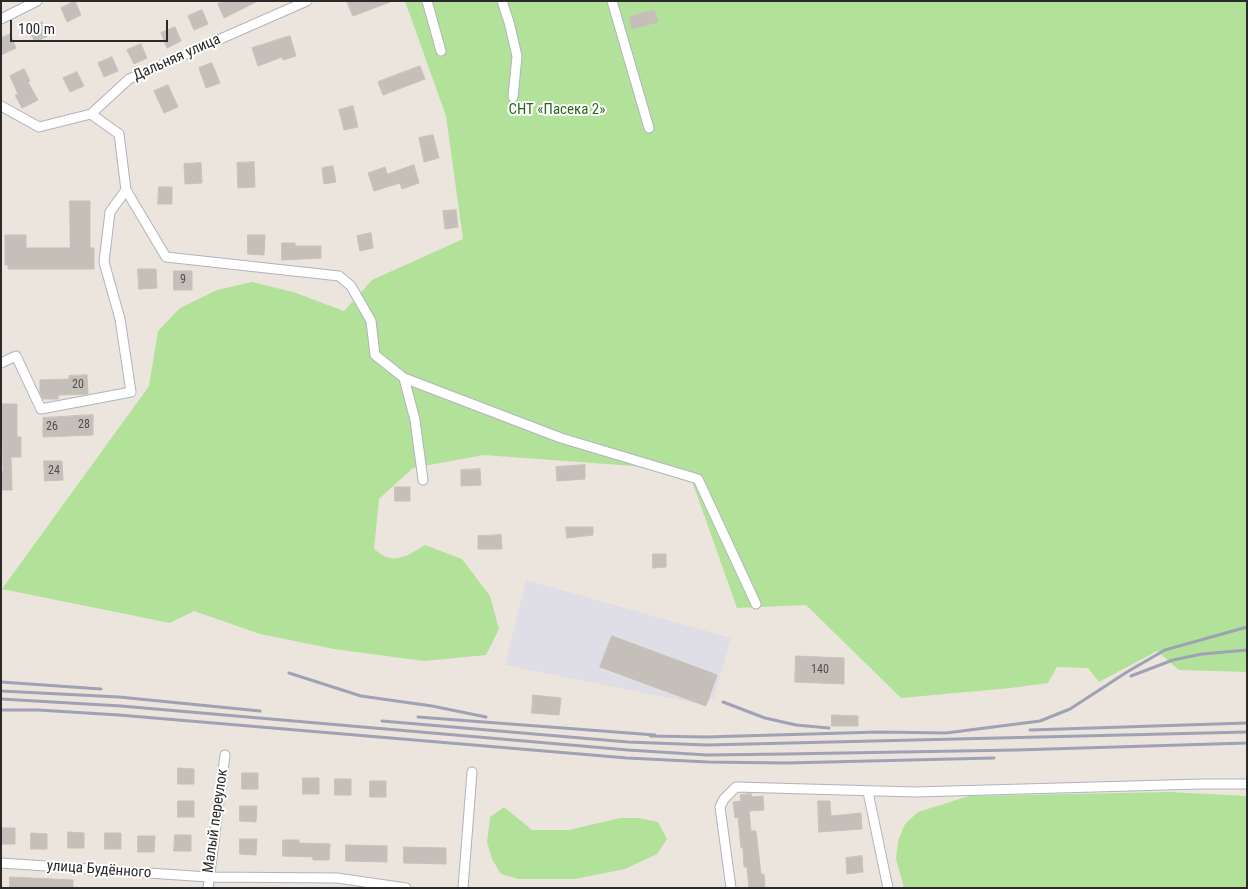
<!DOCTYPE html>
<meta charset="utf-8">
<style>
body{margin:0}
#map{position:relative;width:1248px;height:889px;overflow:hidden;background:#ece5dd;font-family:"Roboto Condensed",sans-serif}
canvas{display:block}
.frame{position:absolute;inset:0;border:2px solid #2a2a2a;pointer-events:none}
.scale{position:absolute;left:10px;top:20px;width:158px;height:22px;box-sizing:border-box;border:2px solid #2a2a2a;border-top:0;padding-left:6px;font-size:15px;line-height:18px;white-space:nowrap;color:#2a2a2a;-webkit-text-stroke:4px #fff;paint-order:stroke}
</style>
<div id="map">
<canvas width="1248" height="889"></canvas>
<div class="frame"></div>
<div class="scale">100 m</div>
</div>
<script>
const g = document.querySelector('canvas').getContext('2d');
g.lineJoin = 'round';
function fillPath(path, color) {
  g.fillStyle = color;
  g.fill(path, 'evenodd');
}
function strokePath(path, color, width, dash) {
  g.strokeStyle = color;
  g.lineWidth = width;
  g.lineCap = dash ? 'butt' : 'round';
  g.setLineDash(dash || []);
  g.stroke(path);
}
function write(font, color, halo, rows, align = 'center') {
  g.font = font + ' "Roboto Condensed",sans-serif';
  g.lineWidth = 4;
  g.setLineDash([]);
  g.textBaseline = 'middle';
  g.strokeStyle = halo;
  g.fillStyle = color;
  for (const [text, x, y, turn = 0] of rows) {
    g.save();
    g.translate(x, y);
    g.rotate((+turn || 0) * Math.PI / 180);
    g.textAlign = isNaN(turn) ? turn : align;
    if (halo) g.strokeText(text, 0, 0);
    g.fillText(text, 0, 0);
    g.restore();
  }
}
fillPath(new Path2D(`
 M526 580 731 638 714 698 700 704 505 665Z`), '#dfdde5');
fillPath(new Path2D(`
 M405 1H1247V672L1179 670 1157 651 1099 682 1088 668 1057 667 1048 683 1011 688 901 698 806 605 737 608 688 470 484 455 413 468 379 499 374 549C394 566 405 557 425 545L462 559 490 596 499 629 486 655 424 661 334 649 260 634 194 611 170 623 2 589 149 386 158 331 180 308 217 290 252 282 293 292 344 311 372 280 463 239 446 116Z
 M1170 792 1247 796V888H904L896 859 898 841 905 824 918 812 969 796Z
 M504 807 532 830H569L620 818H639L658 822 667 839 657 854 625 869 575 879H518L501 874 492 859 487 842 490 817Z`), '#b2e29a');
const building = new Path2D(`
 M75 1 81 15 67 22 61 8Z
 M225 1H258L224 18 218 4Z
 M347 1H390V2L353 16Z
 M202 10 208 24 194 30 188 16Z
 M654 10 658 22 632 29 629 17Z
 M42 22 48 36 35 42 28 28Z
 M175 27 181 41 167 48 161 33Z
 M10 34 16 48 1 55V38Z
 M290 36 296 56 283 60 282 57 258 66 252 48Z
 M141 44 147 58 134 64 127 50Z
 M112 57 118 71 104 77 98 63Z
 M212 63 220 83 206 88 199 68Z
 M420 66 425 79 383 95 378 82Z
 M24 69 30 81 28 82 38 100 22 108 15 95 18 94 10 76Z
 M77 72 84 86 70 92 63 78Z
 M168 85 178 107 164 113 154 91Z
 M353 106 358 127 344 130 339 110Z
 M433 135 439 158 424 162 419 138Z
 M254 162 255 187 238 188 237 163Z
 M201 163 202 183 185 184 184 164Z
 M414 165 419 183 402 189 400 183 374 191 368 173 385 167 387 174Z
 M333 166 336 182 324 184 322 168Z
 M159 187H172V204H158Z
 M70 201H90V248H94V269H8V265H5V235H26V248H70Z
 M456 210 458 227 445 229 443 211Z
 M371 233 373 248 360 251 357 236Z
 M248 235H265L264 255 248 254Z
 M282 243H295V246H321V258L282 260Z
 M138 269H156L157 288 139 289Z
 M174 271H192V290H174Z
 M87 375 88 394 58 395V399H43L40 392V380L69 379V376Z
 M1 404H17V437H21V457H11L12 490H1V471H3Z
 M93 415V435L43 437V418Z
 M44 461H62L63 480 45 481Z
 M585 465V479L557 481 556 467Z
 M480 469 481 485 461 486V470Z
 M395 487H410V501H395Z
 M566 527H593V535L567 538Z
 M501 535 502 549H478V536Z
 M653 554H666V567L653 568Z
 M612 636 717 675 706 706 600 667Z
 M796 656 844 658V684L795 682Z
 M533 695 561 698 559 715 532 713Z
 M832 715 858 716V726H832Z
 M178 768 194 769V784H178Z
 M242 773H258V789H242Z
 M303 778H319V794H303Z
 M335 779H351V795H335Z
 M370 781H386V797H370Z
 M751 794 752 797 763 796 764 810 749 811 751 831H756L761 874H764L765 888H749L747 867H744L743 848H741L738 817 735 818 733 802 741 801 740 795Z
 M178 801H194V817H178Z
 M818 801H830L831 816 861 813 862 829 819 832Z
 M240 806H257L256 822 240 821Z
 M1 828H15V844H1Z
 M68 832 84 833V848H68Z
 M31 833 47 834V849H31Z
 M105 833H121V849H105Z
 M175 835H191V851H174Z
 M138 836H155L154 852H138Z
 M240 839H257L256 855 240 854Z
 M283 840H299V843L330 844 329 860H313V857L283 856Z
 M346 845 387 846V862L346 861Z
 M404 847 446 848V864L404 863Z
 M862 856 863 872 847 874 846 858Z
 M10 877 73 880V888H10Z`);
fillPath(building, '#c4bfb8');
strokePath(building, '#c8c1b6', 1);
const minor = new Path2D(`
 M427 1 441 51
 M502 1 509 22 517 56 513 97
 M612 1 649 128
 M1 19 37 1
 M1 106 39 127 91 114 129 79 307 1
 M91 114 119 134 126 190
 M1 363 16 356 41 409 131 392 120 319 104 262 110 212 126 190 166 257 339 276 351 286 371 321 375 355 404 378 415 420 423 480
 M404 378 561 438 698 479 756 604
 M868 792 888 888
 M1 863 208 877 337 878 406 888
 M208 888 225 755
 M463 888 472 772
 M731 888 720 807 724 799 736 787 915 792 1202 784H1247`);
strokePath(minor, '#b0b3be', 11);
strokePath(minor, '#fff', 9);
strokePath(new Path2D(`
 M289 673 361 696 432 706 486 717
 M1131 676 1173 660 1202 654 1247 650
 M1 682 101 689
 M1 691 119 697 260 711
 M1 699 121 706 628 750 707 755 786 754 1016 750 1247 743
 M723 702 765 718 796 725 829 728
 M1 710H38L119 715 627 758 708 762 786 763 994 758
 M418 717 655 735
 M382 721 628 742 707 745 1247 732
 M1030 730 1247 723
 M946 733 1040 721 1070 709 1127 672 1165 650 1247 627
 M650 736 706 737 879 732 945 733`), '#9fa2b4', 3);
write('12px', '#504f4e', null, [
 ["9",183,280],
 ["20",78,385],
 ["28",84,425],
 ["26",52,427],
 ["24",54,471],
 ["140",820,670]
]);
write('15px', '#2a2a2a', '#fff', [
 ["Дальняя улица",177,58,-24],
 ["Малый переулок",216,821,-82],
 ["улица Будённого",99,870,4]
]);
write('15px', '#2b671b', '#fff', [
 ["СНТ «Пасека 2»",557,110]
]);
</script>
